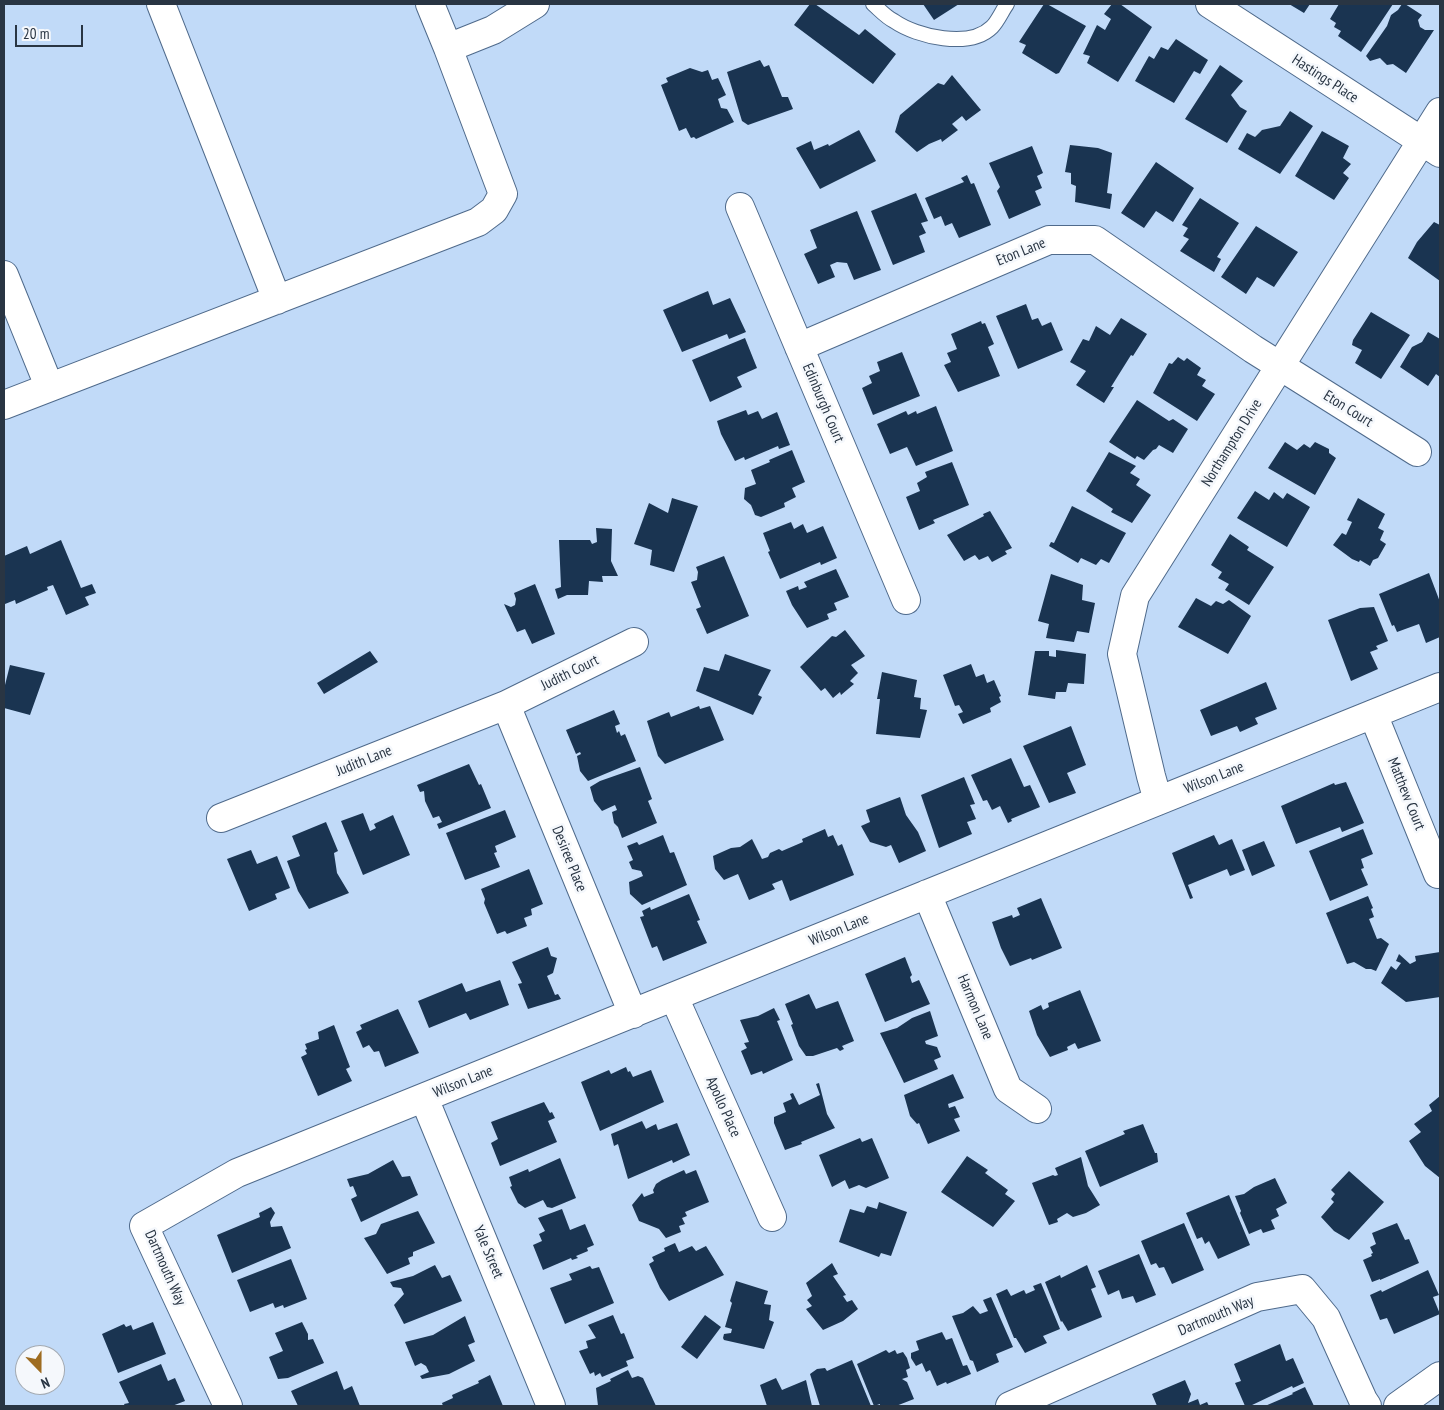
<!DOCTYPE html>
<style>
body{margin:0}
#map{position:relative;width:1444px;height:1410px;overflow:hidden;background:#c1daf8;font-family:"PT Sans Narrow",sans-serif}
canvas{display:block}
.frame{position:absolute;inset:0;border:5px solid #293543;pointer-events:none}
.north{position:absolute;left:15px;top:1345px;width:50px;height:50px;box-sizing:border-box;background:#f5f8fc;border:1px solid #a3aab2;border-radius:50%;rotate:158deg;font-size:14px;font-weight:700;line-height:20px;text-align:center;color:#293543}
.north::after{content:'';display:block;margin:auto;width:18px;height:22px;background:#9e6c21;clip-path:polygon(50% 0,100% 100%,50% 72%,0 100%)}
.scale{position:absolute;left:15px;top:25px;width:68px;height:22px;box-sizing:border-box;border:2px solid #293543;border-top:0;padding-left:6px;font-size:15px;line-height:18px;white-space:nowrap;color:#293543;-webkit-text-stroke:4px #f5f8fc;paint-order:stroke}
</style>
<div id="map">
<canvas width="1444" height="1410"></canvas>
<div class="frame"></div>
<div class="north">N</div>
<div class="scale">20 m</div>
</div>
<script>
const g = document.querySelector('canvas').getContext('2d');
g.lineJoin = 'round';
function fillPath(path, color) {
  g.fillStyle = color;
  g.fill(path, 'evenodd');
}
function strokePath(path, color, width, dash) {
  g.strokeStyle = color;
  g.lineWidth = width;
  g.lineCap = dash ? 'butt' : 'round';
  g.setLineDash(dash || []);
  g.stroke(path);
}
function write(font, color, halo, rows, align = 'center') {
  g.font = font + ' "PT Sans Narrow",sans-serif';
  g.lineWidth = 5;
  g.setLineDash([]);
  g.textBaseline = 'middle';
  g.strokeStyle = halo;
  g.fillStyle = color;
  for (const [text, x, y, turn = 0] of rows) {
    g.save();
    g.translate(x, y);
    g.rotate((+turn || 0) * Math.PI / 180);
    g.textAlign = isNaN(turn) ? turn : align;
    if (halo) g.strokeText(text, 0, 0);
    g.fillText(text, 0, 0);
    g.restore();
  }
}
fillPath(new Path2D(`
 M810 4H815L859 35 865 29 896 54 873 84 794 25Z
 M923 4H959L934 20Z
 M1044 4H1047L1086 26 1059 73 1056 74 1022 53 1026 45 1019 42Z
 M1112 4H1120L1152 27 1118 82 1087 63 1090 56 1083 54 1097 25 1105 30 1111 19 1104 14Z
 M1289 4H1310L1304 13Z
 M1339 4H1393L1361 52 1338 36 1341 31 1334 27 1336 23 1330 19Z
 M1402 4H1405L1422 15 1418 20 1420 27 1425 30H1434L1406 73 1393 64 1387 65 1380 58 1370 61 1366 56 1387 26 1391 15 1398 10Z
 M1176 39 1208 60 1200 74 1194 71 1174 103 1135 81 1149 56 1154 59 1161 47 1168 50Z
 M760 60 764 67 769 65 782 97H788L793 109 748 125 742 121 727 72Z
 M1220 65 1243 81 1231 95 1240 107 1247 111 1227 143 1185 119Z
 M690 68 702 72 708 70 712 80 718 78 726 95 718 99 721 108 727 109 734 122 696 139 694 137 691 138 686 128 679 131 661 85 668 82 666 78Z
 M952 75 981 110 966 121 962 116 952 124 958 130 942 142 941 139 929 144 917 152 895 132 900 115 938 83 944 85Z
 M1290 111 1313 126 1280 174 1238 149 1247 133 1255 137 1262 130 1280 126Z
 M859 130 876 161 820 189 796 148 811 141 814 150 828 144 829 146Z
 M1322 131 1349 146 1343 158 1351 164 1343 173 1349 178 1334 200 1295 176Z
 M1070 145 1098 148 1112 153 1107 193 1112 194 1110 209 1075 202 1076 186 1071 184V173L1065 172Z
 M1032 146 1043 173 1037 176 1042 188 1035 191 1041 205 1009 219 997 191 1000 187 989 163Z
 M1156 162 1194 188 1173 222 1156 211 1144 228 1121 213Z
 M967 175 971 184 974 183 991 225 959 238 952 223 945 226 941 216 934 219 925 198 964 182 961 178Z
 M916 193 928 221 921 223 926 233 919 236 925 252 893 265 871 211Z
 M1200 198 1239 223 1217 257 1221 259 1214 272 1180 251 1189 239 1183 236 1188 228 1182 225Z
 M857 211 881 270 854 280 847 263 837 262 830 265 835 277 818 284 804 254 817 248 810 230Z
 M1434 222 1440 225V281L1408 258 1417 242Z
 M1256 226 1298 252 1274 287 1257 277 1246 294 1221 277Z
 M708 291 713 305 730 298 746 332 729 339 727 334 682 352 663 310Z
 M1026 304 1032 320 1038 318 1042 326 1051 322 1063 350 1018 369 996 316Z
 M1371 312 1410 335 1381 379 1355 363 1362 350 1352 345 1353 340Z
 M1121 318 1147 334 1133 356 1131 355 1111 387H1114L1104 403 1076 385 1086 371 1070 362 1083 339 1089 341 1096 326 1110 335Z
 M981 321 982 324 985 323 994 344 988 347 1000 376 958 392 944 365 951 362 947 353 957 349 951 334Z
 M1428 332 1440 339V377L1436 374 1428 386 1400 367 1412 347 1422 342Z
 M745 338 757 368 737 377 742 387 710 402 692 360Z
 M902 352 920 396 873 415 862 388 872 383 869 376 880 371 877 362Z
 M1178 357 1184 361 1187 358 1201 368 1197 375 1206 380 1202 386 1215 394 1197 421 1153 393 1169 363 1172 364Z
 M1137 400 1169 421 1173 419 1188 429 1173 453 1159 445 1156 449 1153 450 1144 460 1137 456 1135 459 1109 442Z
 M936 406 953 451 916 466 907 447 890 454 877 424 906 411 908 415 916 411 917 414Z
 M746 410 748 415 758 411 762 419 777 412 790 445 779 449 778 446 745 460 744 457 735 461 721 434 717 421Z
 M1285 442 1297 450 1304 444 1310 448 1315 442 1329 449V453L1336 458 1315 495 1268 468Z
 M792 450 805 482 792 488 796 497 784 503 785 507 761 517 755 515 751 505 744 499 745 488 756 484 751 470 770 462 769 460Z
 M1109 452 1136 466 1130 473 1140 479 1136 485 1151 495 1132 523 1111 512 1113 509 1086 491Z
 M952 462 969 505 933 520 935 523 919 530 906 497 920 491 917 483 927 477 925 472Z
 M1255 491 1269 500 1274 492 1283 499 1287 493 1310 507 1287 547 1237 518Z
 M672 498 698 506 674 572 650 565 652 550 634 544 649 503 668 513Z
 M1358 498 1385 514 1378 528 1384 531 1380 540 1386 544 1378 558 1373 560 1370 566 1360 560 1359 562 1352 559 1333 545 1342 533 1346 535 1352 522 1347 520Z
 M1072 506 1126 533 1109 563 1101 559 1096 565 1081 558 1078 563 1049 546 1051 542 1054 543Z
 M990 511 1012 548 1005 551 1007 554 992 562 988 556 979 560 975 555 964 561 947 535 984 516 983 514Z
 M791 522 794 529 803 524 807 533 823 526 837 558 821 565 820 562 780 579 768 552 770 551 763 533Z
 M596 528 612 529 611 561 618 576H602L603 582 589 581 588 595H567L558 599 555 589 561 587 559 540H590L592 544 597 542Z
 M1230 534 1249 547 1247 550 1274 567 1249 605 1225 590 1229 584 1218 578 1222 572 1211 565Z
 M61 540 81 588 92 584 96 593 85 597 89 605 66 615 53 585 47 587 48 590 16 604 15 600 5 604 4 600V556L27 546 30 554Z
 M724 556 749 616 707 634 696 609 701 607 691 582 697 580 698 572 696 567Z
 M836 569 849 597 834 603 837 610 827 614 829 619 807 628 792 605 786 591 798 586 799 590 807 587 804 582Z
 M1429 573 1440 602V637L1426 643 1419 624 1397 632 1394 625 1392 626 1379 594Z
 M1051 574 1083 585 1082 600 1095 603 1089 633 1077 631 1074 642 1046 638 1049 624 1038 621Z
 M535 584 555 634 532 644 525 629 517 632 504 604 511 607 515 605 516 599 514 593Z
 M1196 598 1211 606 1216 601 1223 604 1229 600 1251 616 1228 654 1178 627Z
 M1374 607 1388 641 1376 646 1378 649 1370 652 1378 669 1351 681 1328 620 1360 608Z
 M845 630 865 656 851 665 858 673 850 681 854 684 841 695 840 692 833 698 825 688 821 691 800 667 832 636 836 637Z
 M1056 650 1086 654 1084 684 1068 683 1066 692H1056L1055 699 1028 695 1035 651H1049V656L1056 657Z
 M370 651 378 662 324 694 317 683Z
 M725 654 771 670 758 695 762 697 753 715 696 691 704 667 719 671Z
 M971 664 976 677 984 674 987 683 994 680 1001 696 999 697 1001 702 990 708 991 712 963 724 958 714 963 712 959 705 955 706 943 675Z
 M10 665 45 673 30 715 4 708V689Z
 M882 672 917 680 914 697 921 698 920 709 927 710 920 738 876 734 880 699H877Z
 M1266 682 1277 709 1255 718 1258 724 1240 732 1237 726 1211 736 1200 710Z
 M699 706 700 709 710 706 724 740 665 764 658 756 647 721 669 712 671 717Z
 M614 710 620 724 615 726 617 733 619 731 621 736 625 734 636 761 588 781 580 771 577 756 581 754 580 752 576 754 566 730Z
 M1071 726 1086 765 1067 773 1076 793 1049 803 1023 746Z
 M1011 758 1024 787 1030 785 1040 807 1011 819 1012 821 1008 823 1000 806 992 810 987 800 983 801 971 775Z
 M469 764 479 785 481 784 491 808 439 829 437 824 442 822 439 816 433 818 425 801 424 791 420 792 417 785Z
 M640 767 652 799 648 801 657 823 622 838 618 827 614 823 612 812 617 810 615 805 602 811 594 801 590 787 600 781Z
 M964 777 975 804 970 805 976 819 967 822 972 834 939 848 921 795Z
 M1346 782 1364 823 1342 832 1340 827 1296 844 1281 806 1334 783 1335 785Z
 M900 797 906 815 918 832 926 851 899 863 891 845 886 847 870 842 861 826 870 822 866 810Z
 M505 810 516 837 495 846 497 852 494 853 500 867 465 880 446 833Z
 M363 813 370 831 376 828 374 824 393 815 410 855 363 875 341 821Z
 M326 822 338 851 334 853 337 873 349 893 309 909 298 891 287 861 300 856 292 836Z
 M825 829 828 837 833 835 838 846 842 844 854 875 790 901 782 880 772 884 775 889 749 900 738 874 724 880 715 869 713 856 731 848 740 847 752 839 762 859 768 857 770 853 779 849 782 851 803 842 802 839Z
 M1363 829 1373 854 1361 859 1364 868 1361 869 1368 885 1330 901 1309 851Z
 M663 835 670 853 674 852 687 885 642 905 630 894 629 882 643 876 641 871 632 869 629 862 633 860 627 846 637 842 639 845Z
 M1214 835 1219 845 1232 839 1245 870 1230 876 1227 869 1188 885 1193 898 1190 899 1172 853Z
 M1264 841 1275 866 1252 876 1242 850Z
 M251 850 257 864 277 856 290 888 275 894 277 899 249 911 227 859Z
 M529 869 543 904 531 909 532 915 524 918 527 926 507 934 505 931 497 934 484 903 485 899 481 889Z
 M689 894 700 920 697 921 707 943 663 961 657 946 652 948 640 917 644 916 642 911 650 907 651 910Z
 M1368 896 1373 908 1371 909 1374 917 1369 919 1377 939 1381 938 1389 944 1376 971 1371 969H1366L1354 962 1347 964 1326 913Z
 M1041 898 1062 948 1032 960 1031 958 1010 966 1001 948 992 922 1012 915 1013 918 1020 915 1017 908Z
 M548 947 551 956 557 958 553 973 547 976 555 995 558 994 561 999 528 1009 518 984 522 983 512 962Z
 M1440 952V997L1406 1002 1381 983 1391 966 1396 970 1401 963 1396 961 1399 954 1410 964 1416 961 1415 956Z
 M905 957 912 975 910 977 912 983 919 980 930 1004 885 1022 865 974Z
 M500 980 509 1005 470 1020 466 1013 429 1028 418 1001 462 983 466 992Z
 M1080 990 1101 1041 1078 1049 1075 1043 1067 1047 1068 1050 1050 1057 1037 1035 1029 1011 1041 1005 1043 1010 1049 1007 1048 1003Z
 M809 994 816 1009 838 1001 854 1041 842 1046 844 1049 840 1051 837 1048 813 1056H806L799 1046 791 1025 793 1024 785 1004Z
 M774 1008 780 1020 777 1021 793 1060 763 1074 762 1071 751 1075 741 1051 747 1048 744 1043 749 1042 740 1020 758 1016Z
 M398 1009 419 1053 385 1067 379 1051 374 1052 369 1045 363 1048 356 1032 362 1029 360 1025Z
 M930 1011 938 1036 925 1041 926 1044 937 1047 941 1057 934 1060 938 1069 904 1083 880 1033 897 1028 912 1018Z
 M334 1025 350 1067 346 1069 352 1081 318 1096 301 1057 307 1054 305 1050 307 1049 305 1044 319 1039 318 1032Z
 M626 1067 628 1072 630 1071 633 1077 651 1070 664 1102 600 1131 581 1082 609 1070 611 1074Z
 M953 1074 964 1098 948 1104 949 1108 955 1106 960 1117 954 1119 960 1131 928 1144 919 1123 917 1124 910 1116 904 1095Z
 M819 1083 827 1114 835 1128 801 1142 802 1144 785 1150 774 1123V1117L786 1112 783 1103 792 1099 790 1094 793 1093 799 1105 820 1095 816 1084Z
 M1440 1096V1178L1425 1166 1409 1141 1421 1132 1414 1124 1432 1111 1429 1105Z
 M544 1102 550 1113 552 1112 555 1118 548 1121 557 1142 500 1166 491 1143 498 1139 491 1122Z
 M642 1121 646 1129 656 1124 658 1130 677 1123 690 1155 673 1163 672 1160 628 1179 618 1144 614 1146 611 1134Z
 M1143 1124 1155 1153H1157L1158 1162 1100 1187 1085 1151 1125 1134 1123 1131Z
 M860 1138 862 1142 872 1138 889 1178 866 1188 859 1185 849 1189 845 1180 832 1187 819 1155Z
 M967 1156 988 1170 985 1173 1008 1190 1005 1194 1015 1201 993 1227 941 1192Z
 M1081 1157 1088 1186 1100 1205 1086 1213 1073 1217 1067 1213 1057 1219 1058 1222 1049 1225 1032 1183 1053 1175 1055 1176 1058 1175 1055 1168Z
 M560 1158 576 1198 552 1208 547 1207 543 1200 525 1208 518 1203 510 1187 512 1186 509 1177 528 1169 529 1172Z
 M393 1160 402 1177 410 1176 418 1195 361 1222 351 1199 357 1196 353 1186 350 1187 347 1179 368 1174Z
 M684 1170 686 1174 696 1170 709 1202 685 1212 687 1216 682 1218 685 1224 679 1226 681 1232 666 1238 659 1229 639 1221 632 1205 642 1193 644 1197 654 1193 653 1190 656 1184 662 1180Z
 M1349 1171 1384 1202 1349 1240 1334 1231 1321 1217 1334 1202 1331 1199 1335 1194 1331 1190Z
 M1275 1178 1287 1203 1276 1209 1279 1216 1271 1220 1275 1229 1263 1233 1261 1229 1249 1234 1240 1213 1241 1211 1235 1196 1244 1194 1254 1187Z
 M1229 1195 1250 1245 1218 1259 1209 1241 1205 1244 1202 1237 1197 1239 1186 1213Z
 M879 1202 907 1212 891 1256 881 1253 879 1257 839 1242 850 1209 864 1213 867 1206 877 1209Z
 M271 1207 275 1213 270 1222 271 1227 282 1226 291 1248 232 1273 217 1235 260 1217 259 1213Z
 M562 1209 570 1230 585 1224 594 1245 587 1248 588 1251 576 1256 578 1258 572 1260 571 1258 543 1270 533 1245 542 1241 539 1234 545 1231 538 1218Z
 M418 1211 435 1243 413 1252V1256L408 1258 410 1264 387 1274 364 1238 376 1234 381 1224Z
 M1184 1223 1204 1270 1172 1284 1164 1267 1159 1268 1156 1263 1151 1265 1141 1241Z
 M1397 1223 1405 1240 1409 1239 1419 1263 1380 1280V1279L1372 1282 1363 1260 1372 1256 1371 1254 1373 1253 1370 1247 1376 1244 1372 1233Z
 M675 1243 679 1252 692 1246 696 1251 706 1246 724 1275 669 1301 660 1288 649 1264 654 1261 652 1257 665 1251 664 1248Z
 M1139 1254 1156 1295 1136 1303 1133 1296 1122 1299 1119 1290 1108 1295 1098 1271Z
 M291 1259 307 1299 284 1308 283 1305 275 1308 273 1303 250 1312 237 1280Z
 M832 1263 838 1274 833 1276 846 1295 843 1296 847 1302 852 1300 858 1309 843 1321 823 1330 806 1309 812 1306 807 1300 812 1296 806 1283Z
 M435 1265 442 1278 450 1275 462 1301 404 1324 394 1305 404 1294 401 1288 393 1287 390 1282 413 1276Z
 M1087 1265 1096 1287 1091 1289 1102 1317 1068 1331 1062 1321 1061 1322 1045 1282 1060 1275 1061 1278Z
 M590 1266 592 1269 599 1267 614 1303 565 1324 550 1288 572 1280 569 1274Z
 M1428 1270 1439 1295 1433 1297 1440 1314 1394 1334 1387 1318 1380 1320 1370 1295 1381 1290 1382 1292Z
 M736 1281 768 1291 764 1304 771 1305 769 1320 774 1322 764 1349 724 1340 723 1338 724 1334 731 1333 732 1329 725 1327 732 1303 730 1301Z
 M1041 1283 1060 1329 1043 1336 1047 1343 1025 1353 1016 1338H1014L996 1294 1007 1289 1011 1296 1024 1290 1026 1294 1035 1290 1033 1286Z
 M991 1297 1013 1347 996 1354 999 1362 977 1372 973 1361 970 1360 952 1316 963 1313 973 1306 980 1314 988 1311 983 1300Z
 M613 1315 621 1334 624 1333 634 1358 626 1361 628 1366 602 1377 600 1373 595 1376 594 1372 590 1374 579 1351 588 1348 586 1341 596 1338 588 1325Z
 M705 1315 721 1327 697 1359 681 1347Z
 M465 1316 475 1342 468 1345 475 1361 449 1374 422 1379 420 1376 429 1372 426 1366 421 1363 415 1366 405 1342 433 1335Z
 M153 1322 166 1354 118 1373 102 1334 124 1324 126 1327 131 1325 133 1330Z
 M302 1322 308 1334V1340L313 1339 324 1363 288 1378 278 1379 269 1357 283 1351 275 1333Z
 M942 1332 946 1340 952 1338 963 1366 967 1365 971 1374 947 1384 946 1382 937 1386 930 1370 926 1372 922 1363 916 1366 911 1358V1353L919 1350 916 1341Z
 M1280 1344 1286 1361 1293 1358 1304 1383 1293 1388 1292 1386 1250 1406H1245L1235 1383 1241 1381 1234 1364Z
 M886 1350 889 1353 895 1350 897 1354 903 1352 907 1358 910 1368 906 1370 908 1377 902 1379 907 1382 914 1399 896 1406H880V1404L874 1406 857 1364Z
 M852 1360 871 1406H820L810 1374 817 1369 825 1368 827 1371Z
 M161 1364 168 1381 175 1378 185 1401 172 1406H125L124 1404 129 1403 119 1382Z
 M628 1370 632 1378 638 1376 643 1378 656 1406H598L596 1388 611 1381 610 1379Z
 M337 1371 344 1390 352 1386 360 1406H298L291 1391Z
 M490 1375 503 1406H443L442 1403 453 1398 452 1395 479 1383 478 1381Z
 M776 1378 782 1390 806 1380 812 1406H767L760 1385Z
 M1185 1380 1191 1394 1188 1403 1198 1399 1200 1405 1207 1402 1209 1406H1157L1152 1394Z
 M1305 1387 1314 1406H1265L1293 1394 1292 1393Z`), '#1a3451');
const service = new Path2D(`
 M873 4C880 10 886 17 894 21 917 37 970 49 992 27 998 21 1002 11 1007 4`);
const minor = new Path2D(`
 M161 4 277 300
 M430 4 448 48
 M1210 4 1440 153
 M740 207 906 600
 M4 275 49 386
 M799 347 1049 240H1095L1253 349 1417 452
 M4 405 478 222 494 210 503 194 448 48 493 30 535 4
 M506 705 633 1014
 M1373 714 1438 874
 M1158 801 1151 776 1122 654 1135 596 1440 112
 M221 818 506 705 634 642
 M927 894 1008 1089 1037 1109
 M674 997 772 1217
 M424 1098 551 1406
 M228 1406 144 1226 237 1173 1440 687
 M1010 1406 1257 1297 1302 1289 1326 1318 1363 1400 1367 1406
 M1398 1406 1440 1376`);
strokePath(service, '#4f6a8b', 16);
strokePath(minor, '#4f6a8b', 30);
strokePath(service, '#fff', 14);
strokePath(minor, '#fff', 28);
write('15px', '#293543', '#f5f8fc', [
 ["Hastings Place",1325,79,33],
 ["Eton Lane",1021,252,-22],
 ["Edinburgh Court",823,403,67],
 ["Eton Court",1348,409,32],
 ["Northampton Drive",1232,443,-58],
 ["Judith Court",570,673,-26],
 ["Judith Lane",364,761,-22],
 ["Wilson Lane",1214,778,-22],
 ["Matthew Court",1406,794,68],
 ["Desiree Place",569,859,68],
 ["Wilson Lane",839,930,-22],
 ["Harmon Lane",975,1007,67],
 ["Wilson Lane",463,1082,-22],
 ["Apollo Place",723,1107,66],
 ["Yale Street",488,1252,67],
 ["Dartmouth Way",165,1268,66],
 ["Dartmouth Way",1216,1316,-23]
]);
</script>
